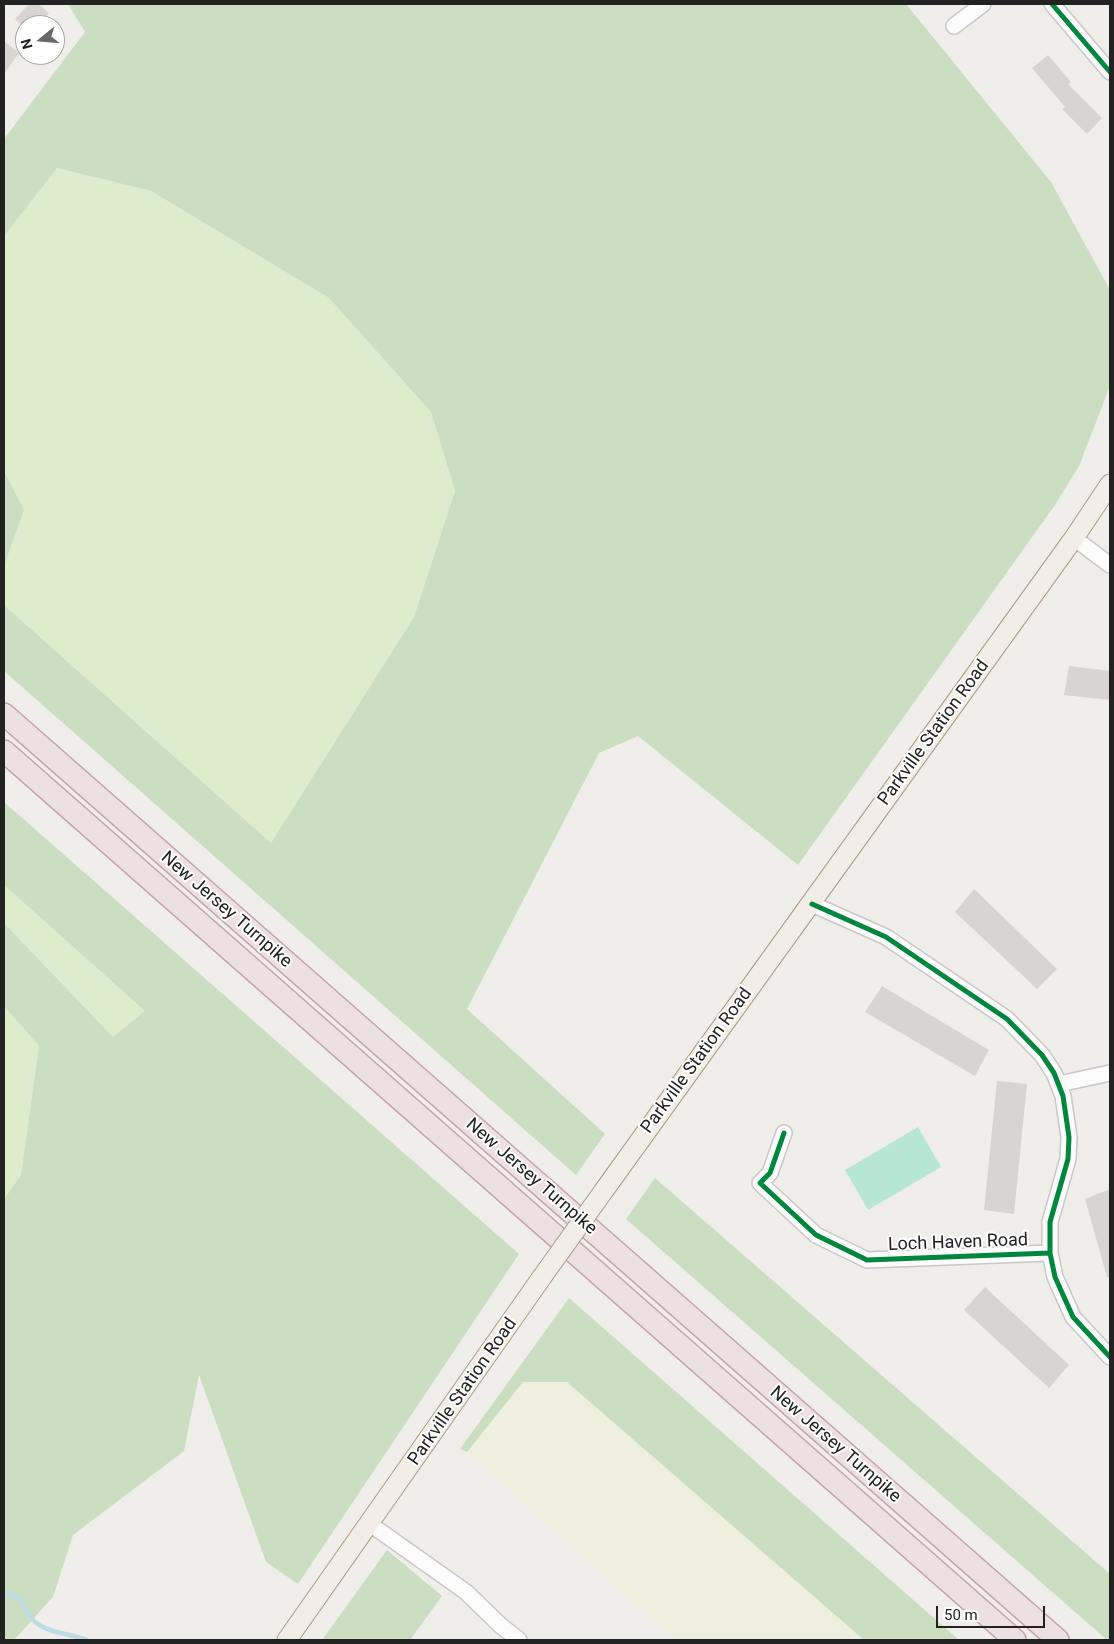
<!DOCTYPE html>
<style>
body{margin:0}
#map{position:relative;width:1114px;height:1644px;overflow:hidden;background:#f0eeeb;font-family:Roboto,sans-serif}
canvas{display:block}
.frame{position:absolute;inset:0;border:5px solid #222;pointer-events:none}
.north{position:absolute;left:15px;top:15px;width:50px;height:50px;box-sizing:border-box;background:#fff;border:1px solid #a7a7a7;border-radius:50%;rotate:253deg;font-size:14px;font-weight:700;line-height:20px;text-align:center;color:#222}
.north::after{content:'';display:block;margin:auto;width:18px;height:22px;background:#6a6968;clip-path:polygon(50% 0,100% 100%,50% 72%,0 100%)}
.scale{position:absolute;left:936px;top:1606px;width:109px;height:22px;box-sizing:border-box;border:2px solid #222;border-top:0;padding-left:6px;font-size:15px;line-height:18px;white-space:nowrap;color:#222;-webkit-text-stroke:4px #fff;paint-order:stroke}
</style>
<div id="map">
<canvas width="1114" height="1644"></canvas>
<div class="frame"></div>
<div class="north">N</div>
<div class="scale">50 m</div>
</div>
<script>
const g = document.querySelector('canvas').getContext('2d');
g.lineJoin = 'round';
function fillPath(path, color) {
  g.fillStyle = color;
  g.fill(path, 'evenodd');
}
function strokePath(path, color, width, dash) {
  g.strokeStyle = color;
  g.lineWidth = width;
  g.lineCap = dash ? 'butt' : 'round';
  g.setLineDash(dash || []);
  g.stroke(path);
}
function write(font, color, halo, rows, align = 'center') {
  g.font = font + ' Roboto,sans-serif';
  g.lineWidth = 4;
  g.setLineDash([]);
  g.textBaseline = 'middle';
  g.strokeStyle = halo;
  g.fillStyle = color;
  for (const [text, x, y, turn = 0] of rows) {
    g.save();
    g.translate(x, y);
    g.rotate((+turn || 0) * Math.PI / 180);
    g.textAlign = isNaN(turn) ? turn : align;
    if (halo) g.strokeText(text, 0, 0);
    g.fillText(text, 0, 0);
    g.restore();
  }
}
fillPath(new Path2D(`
 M523 1382H567L864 1640H675L467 1452Z`), '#efefdf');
fillPath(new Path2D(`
 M56 168 151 191 329 298 431 412 455 491 414 617 271 843 4 605V566L24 510 4 471V236Z
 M4 885 145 1011 113 1037 4 923Z
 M4 1006 39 1046 21 1175 4 1199Z`), '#ddeccb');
fillPath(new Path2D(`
 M68 4H906L1051 182 1110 290V386L1079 466 1055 505 798 865 638 736 599 753 467 1009 605 1134 576 1175 4 671V605L271 843 414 617 455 491 431 412 329 298 151 191 57 168 4 236V139L85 32Z
 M4 471 24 510 4 566Z
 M4 802 519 1254 298 1584 266 1562 199 1375 184 1451 73 1535 53 1597 14 1640H4V1199L21 1175 39 1046 4 1006V923L113 1037 145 1011 4 885Z
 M655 1178 1110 1574V1640H1107L626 1219Z
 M569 1298 959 1640H864L567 1382H523L467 1452 460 1449Z
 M387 1550 442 1596 410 1640H322Z`), '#cbdec1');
fillPath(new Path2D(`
 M918 1127 941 1167 868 1210 845 1170Z`), '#b7e6d2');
strokePath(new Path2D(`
 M4 1593C32 1599 21 1615 41 1626 54 1634 73 1634 87 1640`), '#bfdbe3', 4.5);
fillPath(new Path2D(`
 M29 4H39L49 13 38 25H22L15 19Z
 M4 41 19 53 4 74Z
 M1048 55 1071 82 1068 84 1102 118 1087 134 1062 109 1065 107 1032 68Z
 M1069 666 1110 671V700L1064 695Z
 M974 889 1057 969 1037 989 955 912Z
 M882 986 989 1050 975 1076 865 1012Z
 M997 1081 1027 1084 1014 1214 984 1210Z
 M1110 1189V1277H1107L1085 1199Z
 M985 1287 1069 1365 1049 1388 964 1310Z`), '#d7d4d2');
const minor = new Path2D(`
 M1052 4 1110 72
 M954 26 983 4
 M1074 538 1110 565
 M812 904 886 937 1007 1019 1042 1055 1054 1073 1063 1096 1069 1137 1068 1159 1050 1222V1253L1055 1277 1073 1317 1110 1357
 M1059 1084 1110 1073
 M784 1133 770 1173 760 1183 816 1235 867 1260 1050 1253
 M370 1524 466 1592 500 1625 519 1640`);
const major = new Path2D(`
 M605 1189 1074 538 1110 484
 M287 1640 542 1277`);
const highway = new Path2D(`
 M4 714 1058 1640
 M4 751 1015 1640`);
strokePath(minor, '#c9c8c7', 18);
strokePath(major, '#a79c86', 21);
strokePath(highway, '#c5a2ac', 24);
strokePath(minor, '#fdfcfc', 15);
strokePath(major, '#f3ede7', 19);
strokePath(highway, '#ece0e2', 21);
const majorBridge = new Path2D(`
 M542 1277 605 1189`);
strokePath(majorBridge, '#a79c86', 21, []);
strokePath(majorBridge, '#f3ede7', 19);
strokePath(new Path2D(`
 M1052 4 1110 72
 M812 904 886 937 1007 1019 1042 1055 1054 1073 1063 1096 1069 1137 1068 1159 1050 1222V1253L1055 1277 1073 1317 1110 1357
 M784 1133 770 1173 760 1183 816 1235 867 1260 1050 1253`), '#00873e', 5);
write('18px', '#222', '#fff', [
 ["Parkville Station Road",934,733,-54],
 ["New Jersey Turnpike",226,910,41],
 ["Parkville Station Road",697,1061,-54],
 ["New Jersey Turnpike",531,1177,41],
 ["Loch Haven Road",958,1243,-2],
 ["Parkville Station Road",463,1392,-55],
 ["New Jersey Turnpike",835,1445,41]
]);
</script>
